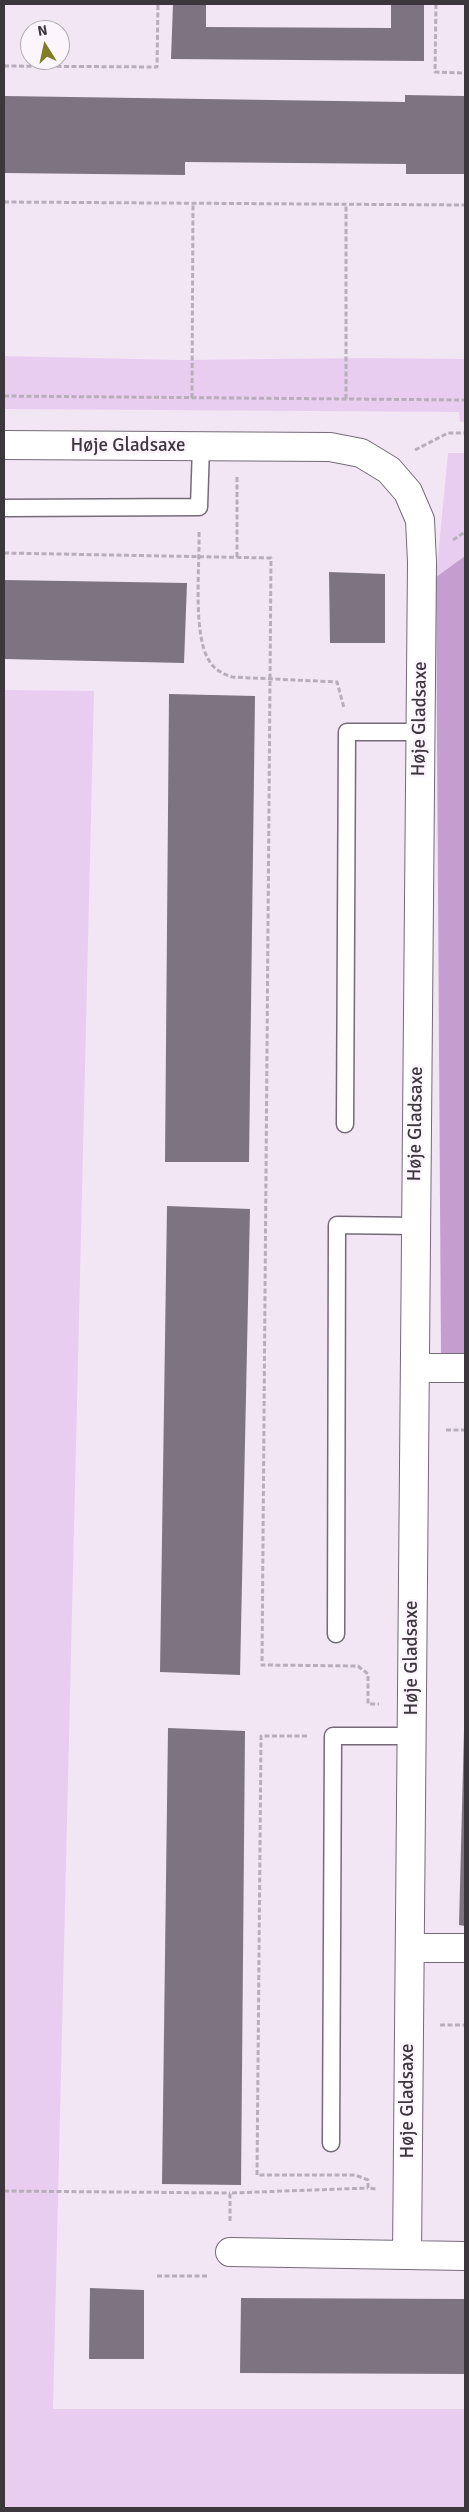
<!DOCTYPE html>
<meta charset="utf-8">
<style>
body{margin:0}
#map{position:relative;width:469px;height:2512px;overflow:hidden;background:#f2e6f5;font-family:Signika,sans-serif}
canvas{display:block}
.frame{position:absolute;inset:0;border:5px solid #3c373d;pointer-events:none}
.north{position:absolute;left:20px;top:20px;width:50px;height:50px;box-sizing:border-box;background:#fcf5fe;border:1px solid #afa9b1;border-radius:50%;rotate:350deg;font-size:14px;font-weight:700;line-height:20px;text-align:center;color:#3c373d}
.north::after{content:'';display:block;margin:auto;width:18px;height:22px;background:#7f7e26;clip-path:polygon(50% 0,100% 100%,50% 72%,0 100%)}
</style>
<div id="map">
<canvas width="469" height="2512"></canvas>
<div class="frame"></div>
<div class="north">N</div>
</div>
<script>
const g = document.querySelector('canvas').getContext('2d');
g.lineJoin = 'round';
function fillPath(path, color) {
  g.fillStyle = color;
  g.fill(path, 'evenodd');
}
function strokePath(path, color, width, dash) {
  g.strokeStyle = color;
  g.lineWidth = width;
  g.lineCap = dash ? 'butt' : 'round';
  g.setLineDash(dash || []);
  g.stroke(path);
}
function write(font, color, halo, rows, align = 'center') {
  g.font = font + ' Signika,sans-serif';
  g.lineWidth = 5;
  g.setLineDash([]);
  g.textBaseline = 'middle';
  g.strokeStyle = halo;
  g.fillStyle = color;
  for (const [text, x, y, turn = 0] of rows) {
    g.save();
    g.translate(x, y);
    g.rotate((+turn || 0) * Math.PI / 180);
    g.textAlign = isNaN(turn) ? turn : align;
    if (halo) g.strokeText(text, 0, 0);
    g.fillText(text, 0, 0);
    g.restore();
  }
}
fillPath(new Path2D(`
 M4 356 178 360 365 358 465 359V422H460L459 412 4 409Z
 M448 453H465V556L436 577Z
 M4 690 94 691 53 2409H465V2508H4Z`), '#e9cdf1');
fillPath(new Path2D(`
 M465 556V1356H441L436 577Z`), '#c59dd1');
fillPath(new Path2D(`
 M173 4H206V27L391 28V4H424V61L171 59Z
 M405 95 465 96V174H406V164L185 162V175L4 173V96L405 102Z
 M329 572 385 574V643H330Z
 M4 580 187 583 184 663 4 659Z
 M169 694 255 696 249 1162H165Z
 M167 1206 250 1209 240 1675 160 1672Z
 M168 1728 245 1731 241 2185 162 2184Z
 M464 1730H465V1926L459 1925Z
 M90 2288 144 2290V2359H89Z
 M241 2298 465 2299V2374L240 2373Z`), '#7e7381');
const lane = new Path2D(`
 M4 508 199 507 201 446
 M345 1124 347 732H420
 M336 1634 337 1225 416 1226
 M331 2143 333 1736H411`);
const street = new Path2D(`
 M4 445 330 447 361 453 389 470 408 492 420 520 422 562 407 2255
 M415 1368H465
 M410 1948H465
 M230 2252 465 2256`);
strokePath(lane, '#756b78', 19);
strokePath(street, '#756b78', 30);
strokePath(new Path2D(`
 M436 4 435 72 465 73
 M4 66 157 67 158 4
 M4 202 465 205
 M4 396 465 400
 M192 398 193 203
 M346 399V204
 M415 450 448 433H465
 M199 532C200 564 192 637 210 662 215 670 223 674 232 677L337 682 344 708
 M453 540 465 532
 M4 553 271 558 262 1665 358 1666 368 1674V1704H379
 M237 557V477
 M446 1430H465
 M307 1736H261L257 2175H355L368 2180V2188L376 2189
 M440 2025H465
 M4 2191 230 2193
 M230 2221V2193L368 2188
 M157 2276H209`), '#b8aeba', 3, [5, 2.5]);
strokePath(lane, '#fff', 16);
strokePath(street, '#fff', 28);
write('19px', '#3c373d', '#fcf5fe', [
 ["Høje Gladsaxe",128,446],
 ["Høje Gladsaxe",420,719,-89],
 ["Høje Gladsaxe",416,1124,-89],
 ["Høje Gladsaxe",412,1658,-90],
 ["Høje Gladsaxe",408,2101,-90]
]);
</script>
